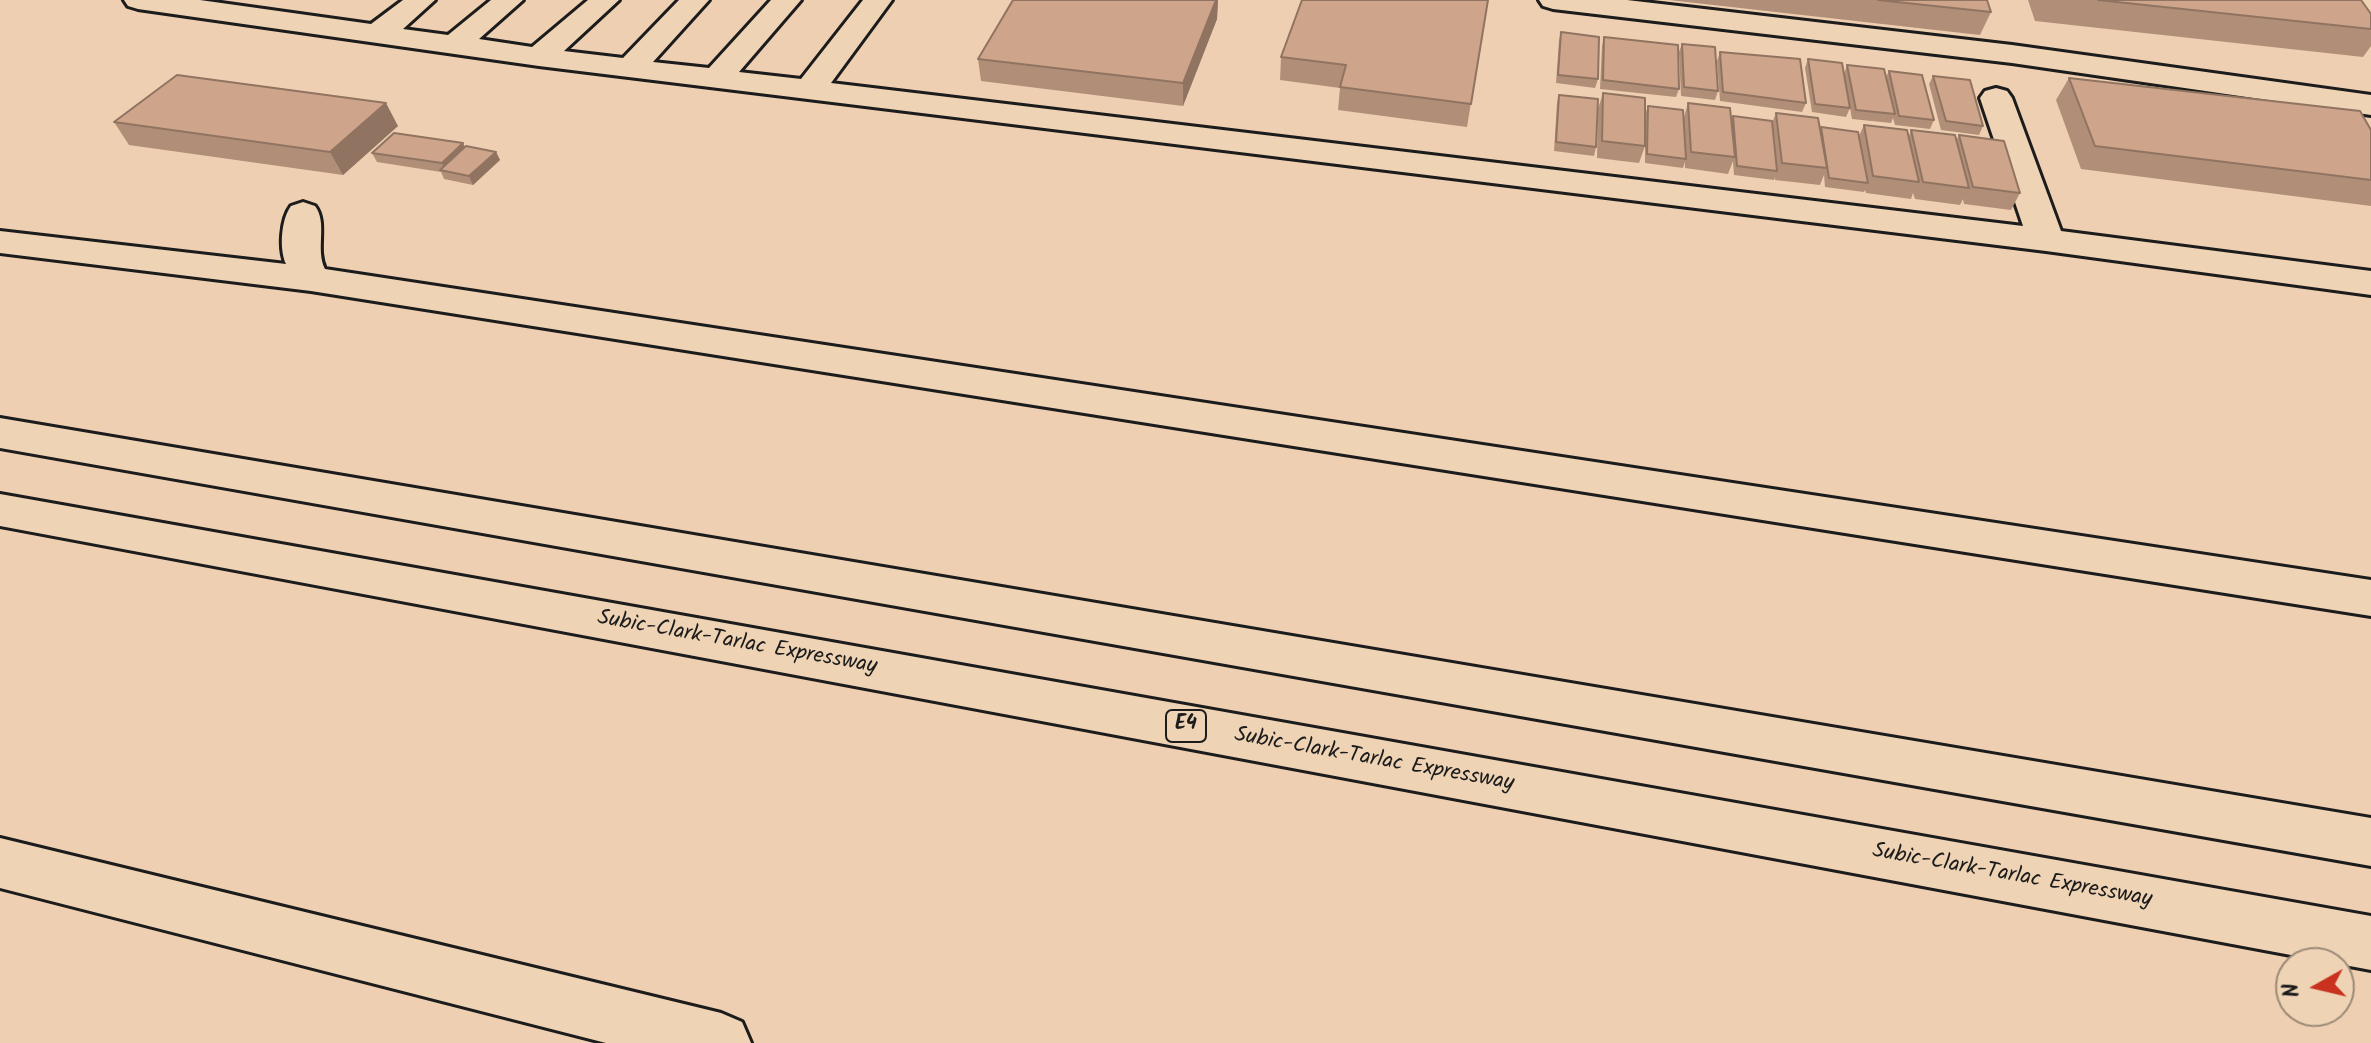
<!DOCTYPE html>
<style>
body{margin:0}
#map{position:relative;width:2371px;height:1043px;overflow:hidden;background:#efcfb1;font-family:Kalam,sans-serif}
canvas{display:block}
.north{position:absolute;left:2275px;top:947px;width:80px;height:80px;box-sizing:border-box;background:#efd3b5;border:2px solid #9b8a78;border-radius:50%;rotate:262deg;font-size:22px;font-weight:700;line-height:32px;text-align:center;color:#1c1c1c}
.north::after{content:'';display:block;margin:auto;width:28px;height:36px;background:#c8321e;clip-path:polygon(50% 0,100% 100%,50% 72%,0 100%)}
</style>
<div id="map">
<canvas width="2371" height="1043"></canvas>
<div class="north">N</div>
</div>
<script>
const g = document.querySelector('canvas').getContext('2d');
g.lineJoin = 'round';
function strokePath(path, color, width, dash) {
  g.strokeStyle = color;
  g.lineWidth = width;
  g.lineCap = dash ? 'butt' : 'round';
  g.setLineDash(dash || []);
  g.stroke(path);
}
function fillPath(path, color) {
  g.fillStyle = color;
  g.fill(path, 'evenodd');
}
function write(font, color, halo, rows, align = 'center') {
  g.font = font + ' Kalam,sans-serif';
  g.lineWidth = 7;
  g.setLineDash([]);
  g.textBaseline = 'middle';
  g.strokeStyle = halo;
  g.fillStyle = color;
  for (const [text, x, y, turn = 0] of rows) {
    g.save();
    g.translate(x, y);
    g.rotate((+turn || 0) * Math.PI / 180);
    g.textAlign = isNaN(turn) ? turn : align;
    if (halo) g.strokeText(text, 0, 0);
    g.fillText(text, 0, 0);
    g.restore();
  }
}
const minor = new Path2D(`
 M124 0H200L371 24 403 0H435L403 29 448 35 491 0H523L479 39 532 47 588 0H619L564 51 623 58 679 0H709L653 62 709 68 771 0H801L739 72 801 79 863 0H892L831 83 2023 226 1980 98 1985 91 1996 88 2007 91 2012 98 2061 231 2371 271V295L2046 251 539 66 138 9 128 6Z
 M1539 0H1627L2012 45 2371 95V115L2012 63 1553 9 1543 6Z
 M2354 0H2371V13L2361 10Z
 M303 202 315 206C328 223 315 249 325 269L2371 580V616L311 291 0 253V231L286 264C279 250 281 219 291 206Z
 M0 838 721 1013 742 1022 751 1043H606L0 888Z`);
const highway = new Path2D(`
 M0 418 2371 818V866L0 448Z
 M0 494 2371 916V970L0 526Z`);
strokePath(minor, '#1c1c1c', 6);
strokePath(highway, '#1c1c1c', 6);
fillPath(minor, '#efd3b5');
fillPath(highway, '#efd3b5');
fillPath(new Path2D(`
 M1013 0H1218L1217 19 1183 106 981 81 978 59Z
 M1488 0 1467 127 1338 110 1340 88 1280 80 1281 57Z
 M1669 0H1987L1991 12 1980 35Z
 M2028 0H2361L2371 14V46L2363 57 2035 21Z
 M1561 32 1598 79 1595 88 1556 83 1559 41Z
 M1604 37 1679 89 1676 97 1600 89 1602 46Z
 M1682 44 1718 91 1715 100 1681 96 1679 52Z
 M1720 52 1806 103 1802 112 1720 101 1717 61Z
 M1808 59 1850 108 1846 117 1812 112 1805 68Z
 M1847 65 1886 77 1889 71 1934 120 1930 129 1895 125 1893 118 1891 123 1852 119 1844 74Z
 M1933 76 1983 126 1979 135 1941 130 1929 84Z
 M2069 78 2371 130V206L2081 169 2056 100Z
 M1603 93 1645 146 1639 163 1597 158 1598 109Z
 M1559 95 1596 147 1594 156 1554 151 1557 103Z
 M1688 103 1731 122 1733 116 1772 123 1776 113 1820 130 1821 127 1859 136 1864 125 1909 136 1911 130 1956 141 1959 135 2020 193 2011 210 1964 204 1963 199 1960 205 1915 199 1913 193 1911 199 1866 193 1865 190 1864 192 1825 187 1824 175 1820 185 1775 180V177L1774 180 1734 175 1733 161 1728 174 1685 168V162L1683 168 1645 163V115L1648 106 1684 117Z
 M114 122 398 126 343 175 129 145Z
 M463 143 465 148 496 152 500 160 473 185 444 179 441 172 377 162 372 153Z`), '#b18e78');
fillPath(new Path2D(`
 M1216 0H1218L1217 19 1183 106V83Z
 M386 103 398 126 343 175 330 152Z
 M463 143 467 152 446 172 442 163Z
 M496 152 500 160 473 185 469 176Z`), '#907461');
const building = new Path2D(`
 M1013 0H1216L1183 83 978 59Z
 M1302 0H1488L1471 104 1340 87 1346 65 1281 57Z
 M1878 0H1987L1991 12Z
 M2098 0H2361L2371 14V29Z
 M1561 32 1599 37 1598 79 1558 75Z
 M1604 37 1678 45 1679 89 1603 80Z
 M1682 44 1715 47 1718 91 1684 87Z
 M1720 52 1800 59 1806 103 1723 92Z
 M1808 59 1842 63 1850 108 1815 104Z
 M1847 65 1884 69 1895 114 1856 110Z
 M1889 71 1922 75 1934 120 1899 116Z
 M177 75 386 103 330 152 114 122Z
 M1933 76 1970 80 1983 126 1946 121Z
 M2069 78 2360 111 2371 130V180L2095 146Z
 M1603 93 1645 98V146L1602 141Z
 M1559 95 1598 99 1596 147 1556 142Z
 M1688 103 1730 108 1735 157 1691 152Z
 M1648 106 1683 110 1686 159 1647 154Z
 M1776 113 1818 118 1827 168 1782 163Z
 M1733 116 1772 121 1777 171 1737 166Z
 M1864 125 1907 130 1919 182 1873 176Z
 M1821 127 1858 132 1868 183 1829 178Z
 M1911 130 1955 135 1969 188 1923 182Z
 M394 133 463 143 442 163 372 153Z
 M1959 135 2004 141 2020 193 1973 187Z
 M466 146 496 152 469 176 440 170Z`);
fillPath(building, '#cea58b');
strokePath(building, '#907461', 2);
for (const [x, y, w] of [
 [1186,726,40]
]) {
  const box = new Path2D();
  box.roundRect(x - w / 2, y - 16, w, 32, 6);
  g.fillStyle = '#efd3b5';
  g.fill(box);
  strokePath(box, '#1c1c1c', 2);
}
write('bold 20px', '#1c1c1c', null, [
 ["E4",1186,726]
]);
write('22px', '#1c1c1c', '#efd3b5', [
 ["Subic-Clark-Tarlac Expressway",737,644,10],
 ["Subic-Clark-Tarlac Expressway",1374,761,10],
 ["Subic-Clark-Tarlac Expressway",2012,877,10]
]);
</script>
